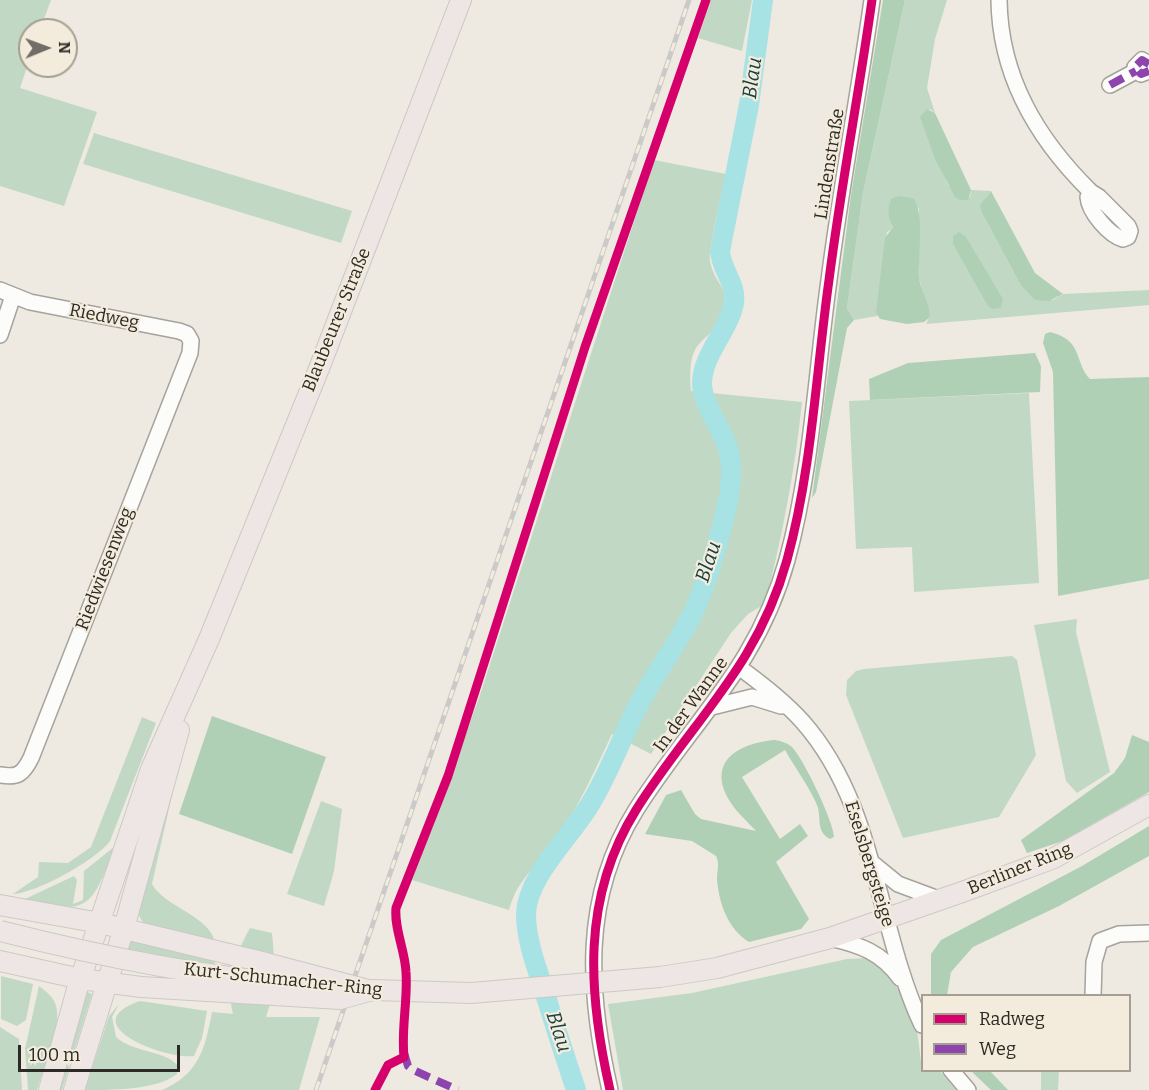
<!DOCTYPE html>
<meta charset="utf-8">
<style>
body{margin:0}
#map{position:relative;width:1149px;height:1090px;overflow:hidden;background:#eeeae1;font-family:Bitter,serif}
canvas{display:block}
.legend{position:absolute;left:921px;top:994px;width:210px;height:78px;box-sizing:border-box;background:#f3ebdc;border:2px solid #a49e93;margin:0;padding:8px 10px;list-style:none;font-size:18px;color:#2d2a25}
.legend li{display:flex;align-items:center;gap:12px;height:30px}
.legend b{width:30px;border:2px solid #a49e93}
.north{position:absolute;left:18px;top:18px;width:60px;height:60px;box-sizing:border-box;background:#f3ebdc;border:2px solid #a49e93;border-radius:50%;rotate:89deg;font-size:16px;font-weight:700;line-height:24px;text-align:center;color:#2d2a25}
.north::after{content:'';display:block;margin:auto;width:21px;height:27px;background:#716d67;clip-path:polygon(50% 0,100% 100%,50% 72%,0 100%)}
.scale{position:absolute;left:18px;top:1045px;width:162px;height:27px;box-sizing:border-box;border:3px solid #2d2a25;border-top:0;padding-left:8px;font-size:18px;line-height:21px;white-space:nowrap;color:#2d2a25;-webkit-text-stroke:4px #f3ebdc;paint-order:stroke}
</style>
<div id="map">
<canvas width="1149" height="1090"></canvas>
<ul class="legend">
<li><b style="height:8px;background:#d6006c"></b>Radweg</li>
<li><b style="height:8px;background:#8e44ad"></b>Weg</li>
</ul>
<div class="north">N</div>
<div class="scale">100 m</div>
</div>
<script>
const g = document.querySelector('canvas').getContext('2d');
g.lineJoin = 'round';
function fillPath(path, color) {
  g.fillStyle = color;
  g.fill(path, 'evenodd');
}
function strokePath(path, color, width, dash) {
  g.strokeStyle = color;
  g.lineWidth = width;
  g.lineCap = dash ? 'butt' : 'round';
  g.setLineDash(dash || []);
  g.stroke(path);
}
function write(font, color, halo, rows, align = 'center') {
  g.font = font + ' Bitter,serif';
  g.lineWidth = 4.5;
  g.setLineDash([]);
  g.textBaseline = 'middle';
  g.strokeStyle = halo;
  g.fillStyle = color;
  for (const [text, x, y, turn = 0] of rows) {
    g.save();
    g.translate(x, y);
    g.rotate((+turn || 0) * Math.PI / 180);
    g.textAlign = isNaN(turn) ? turn : align;
    if (halo) g.strokeText(text, 0, 0);
    g.fillText(text, 0, 0);
    g.restore();
  }
}
fillPath(new Path2D(`
 M0 0H51L40 30H30V58L20 88 97 112 64 206 0 186Z
 M711 0H752L742 51 698 38Z
 M905 0H947L935 39 927 88 935 113 930 109 921 120 948 185 970 197 971 190 991 191 986 197 982 213 1020 284 1053 300 1063 294 1149 290V305L926 324 929 318 919 278V208L893 224 892 229 887 232 877 316 854 320 847 308 863 193Z
 M94 133 352 211 341 243 83 164Z
 M654 160 726 174C723 190 708 249 710 261 715 288 732 284 721 317 717 332 702 337 695 350 689 361 690 379 691 391L802 402C795 471 782 537 765 604L748 614 731 633 651 754 612 734C595 770 578 808 555 841 537 868 518 877 509 910L412 880 479 698Z
 M1029 393 1039 583 914 592 912 547 856 549 849 401Z
 M1077 619 1076 632 1110 772 1077 793 1066 781 1034 625Z
 M1012 656 1017 660 1036 755 999 817 903 838 846 695 847 680 856 671 864 669Z
 M142 717 156 723 110 841C96 860 37 893 13 894L38 877 39 862 68 863 91 847Z
 M177 773 152 884C164 907 213 917 215 944 199 940 152 932 142 921 139 917 138 912 138 908Z
 M321 801 342 809 334 871 324 906 287 894Z
 M114 847C89 920 84 909 13 902L25 899 74 876 77 880 73 904 83 900 84 871Z
 M250 928 272 933C275 962 276 989 266 1017H320L299 1090H162C199 1074 205 1049 212 1012L233 1014C226 983 235 955 250 928Z
 M129 934 215 961 212 971 123 956Z
 M868 958 883 964 903 998 917 1030 922 1070 940 1071 956 1090H623L608 1004 692 993 847 959Z
 M1 976 33 984 26 1020 17 1026 1 1019Z
 M39 986C45 991 52 995 55 1003 64 1022 43 1069 37 1090H28L25 1049Z
 M85 991 92 994 62 1090H54Z
 M140 1001 207 1011 202 1038 194 1056C165 1060 72 1024 140 1001Z
 M119 1004 112 1017 116 1037C133 1053 166 1050 178 1066L177 1074C157 1090 113 1090 85 1090L109 1016Z
 M0 1027 19 1039 22 1090H0Z
 M1041 1071H1059L1058 1090H1041Z`), '#c1d8c4');
fillPath(new Path2D(`
 M883 0H905L863 193 847 308 854 320 847 328 816 492 812 498 851 195Z
 M927 109 935 113 971 190 968 200H960L955 197 935 159 920 117Z
 M991 191 1035 273 1063 294 1049 301 1035 300 1020 284 982 213 980 205Z
 M898 196 913 198C925 211 918 258 919 277 920 291 932 305 929 318L924 322 907 324 880 319 876 313 885 238 893 227C888 218 887 210 891 199Z
 M959 232 966 237 1003 299 1001 308 992 309 988 306 953 244V236Z
 M1050 332C1084 340 1074 363 1090 379L1149 377V579L1058 596 1053 372 1043 343 1045 334Z
 M1035 353 1041 366 1040 392 870 400 869 379 908 363Z
 M212 716 326 757 292 854 179 814Z
 M1132 735 1149 742V792L1063 841 1027 853 1021 840 1114 773 1125 758Z
 M775 740C782 741 787 743 792 747 803 758 834 822 834 837L830 839C815 831 822 817 817 805 809 786 795 768 785 750L742 777 780 839 800 824 808 836 776 862 809 919 801 929 749 942C728 929 719 904 717 879 717 871 720 863 716 856L692 841 645 834 666 795 681 790 695 814 701 819 756 831C748 822 738 814 731 803 705 763 737 743 775 740Z
 M1149 826V856L1059 906 973 947 951 972 947 995H931V954L941 940 1082 866Z
 M971 1071H990L1008 1090H991Z`), '#b0d0b6');
strokePath(new Path2D(`
 M576 1090C565 1057 554 1023 544 990 536 966 526 939 526 914 527 875 573 835 592 801 611 769 623 734 640 702 656 672 677 645 692 615 703 592 711 567 718 542 726 512 738 473 726 443 719 424 703 404 702 384 702 354 729 331 734 303 737 284 721 270 720 251L749 105 763 0`), '#a7e2e4', 20);
const minor = new Path2D(`
 M999 0C1000 77 1037 139 1091 192
 M1149 64 1142 60 1135 67 1141 74 1149 71
 M1110 85 1136 71
 M1091 192 1099 197 1128 226 1130 231 1128 237 1123 239C1109 235 1089 212 1088 197Z
 M0 290 30 302 179 331 187 334 191 341 190 353 31 758C23 774 18 778 0 775
 M0 335 13 296
 M740 668C762 684 784 701 802 721 877 805 876 927 922 1025
 M712 707 752 697 781 706
 M871 862 898 884 941 900
 M830 938C860 945 881 952 900 978
 M1093 996 1094 962 1100 941 1119 934 1149 933
 M951 1070 968 1090
 M610 1090C588 993 581 898 636 810 692 721 757 668 787 560 812 469 816 373 829 280 841 186 859 93 872 0`);
const major = new Path2D(`
 M0 905 100 923 258 961
 M0 961 81 979 141 987
 M660 977 717 968 830 938 965 891 1054 858 1149 805
 M49 1090 78 986 151 769 209 639 320 366 461 0
 M74 1090 124 928 179 730`);
strokePath(minor, '#a6a29c', 18);
strokePath(major, '#cbc9c5', 22);
strokePath(minor, '#fcfcfa', 15);
strokePath(major, '#eee6e4', 20);
const rail = new Path2D(`
 M316 1090 689 0`);
strokePath(rail, '#cacac8', 5);
strokePath(rail, '#f3ebdc', 3, [9]);
const majorBridge = new Path2D(`
 M0 931C98 956 198 976 299 985
 M258 961 368 990
 M141 987 340 999 373 990 471 993 660 977`);
strokePath(majorBridge, '#cbc9c5', 22, []);
strokePath(majorBridge, '#eee6e4', 20);
strokePath(new Path2D(`
 M1149 64 1142 60 1135 67 1141 74 1149 71
 M1110 85 1136 71
 M404 1053 408 1066 413 1070 458 1090`), '#8e44ad', 8, [15, 8]);
strokePath(new Path2D(`
 M375 1090 388 1065 404 1057C401 1029 408 1000 406 972 405 950 394 929 396 908L448 776 585 347 706 0
 M610 1090C588 993 581 898 636 810 692 721 757 668 787 560 812 469 816 373 829 280 841 186 859 93 872 0`), '#d6006c', 9);
write('18px', '#2d2a25', '#f3ebdc', [
 ["Lindenstraße",830,164,-81],
 ["Riedweg",104,317,11],
 ["Blaubeurer Straße",337,320,-68],
 ["Riedwiesenweg",105,569,-69],
 ["In der Wanne",691,705,-54],
 ["Eselsbergsteige",869,864,73],
 ["Berliner Ring",1020,869,-22],
 ["Kurt-Schumacher-Ring",283,980,6]
]);
write('italic 20px', '#153e41', '#f3ebdc', [
 ["Blau",753,78,-82],
 ["Blau",709,562,-72],
 ["Blau",558,1032,72]
]);
</script>
